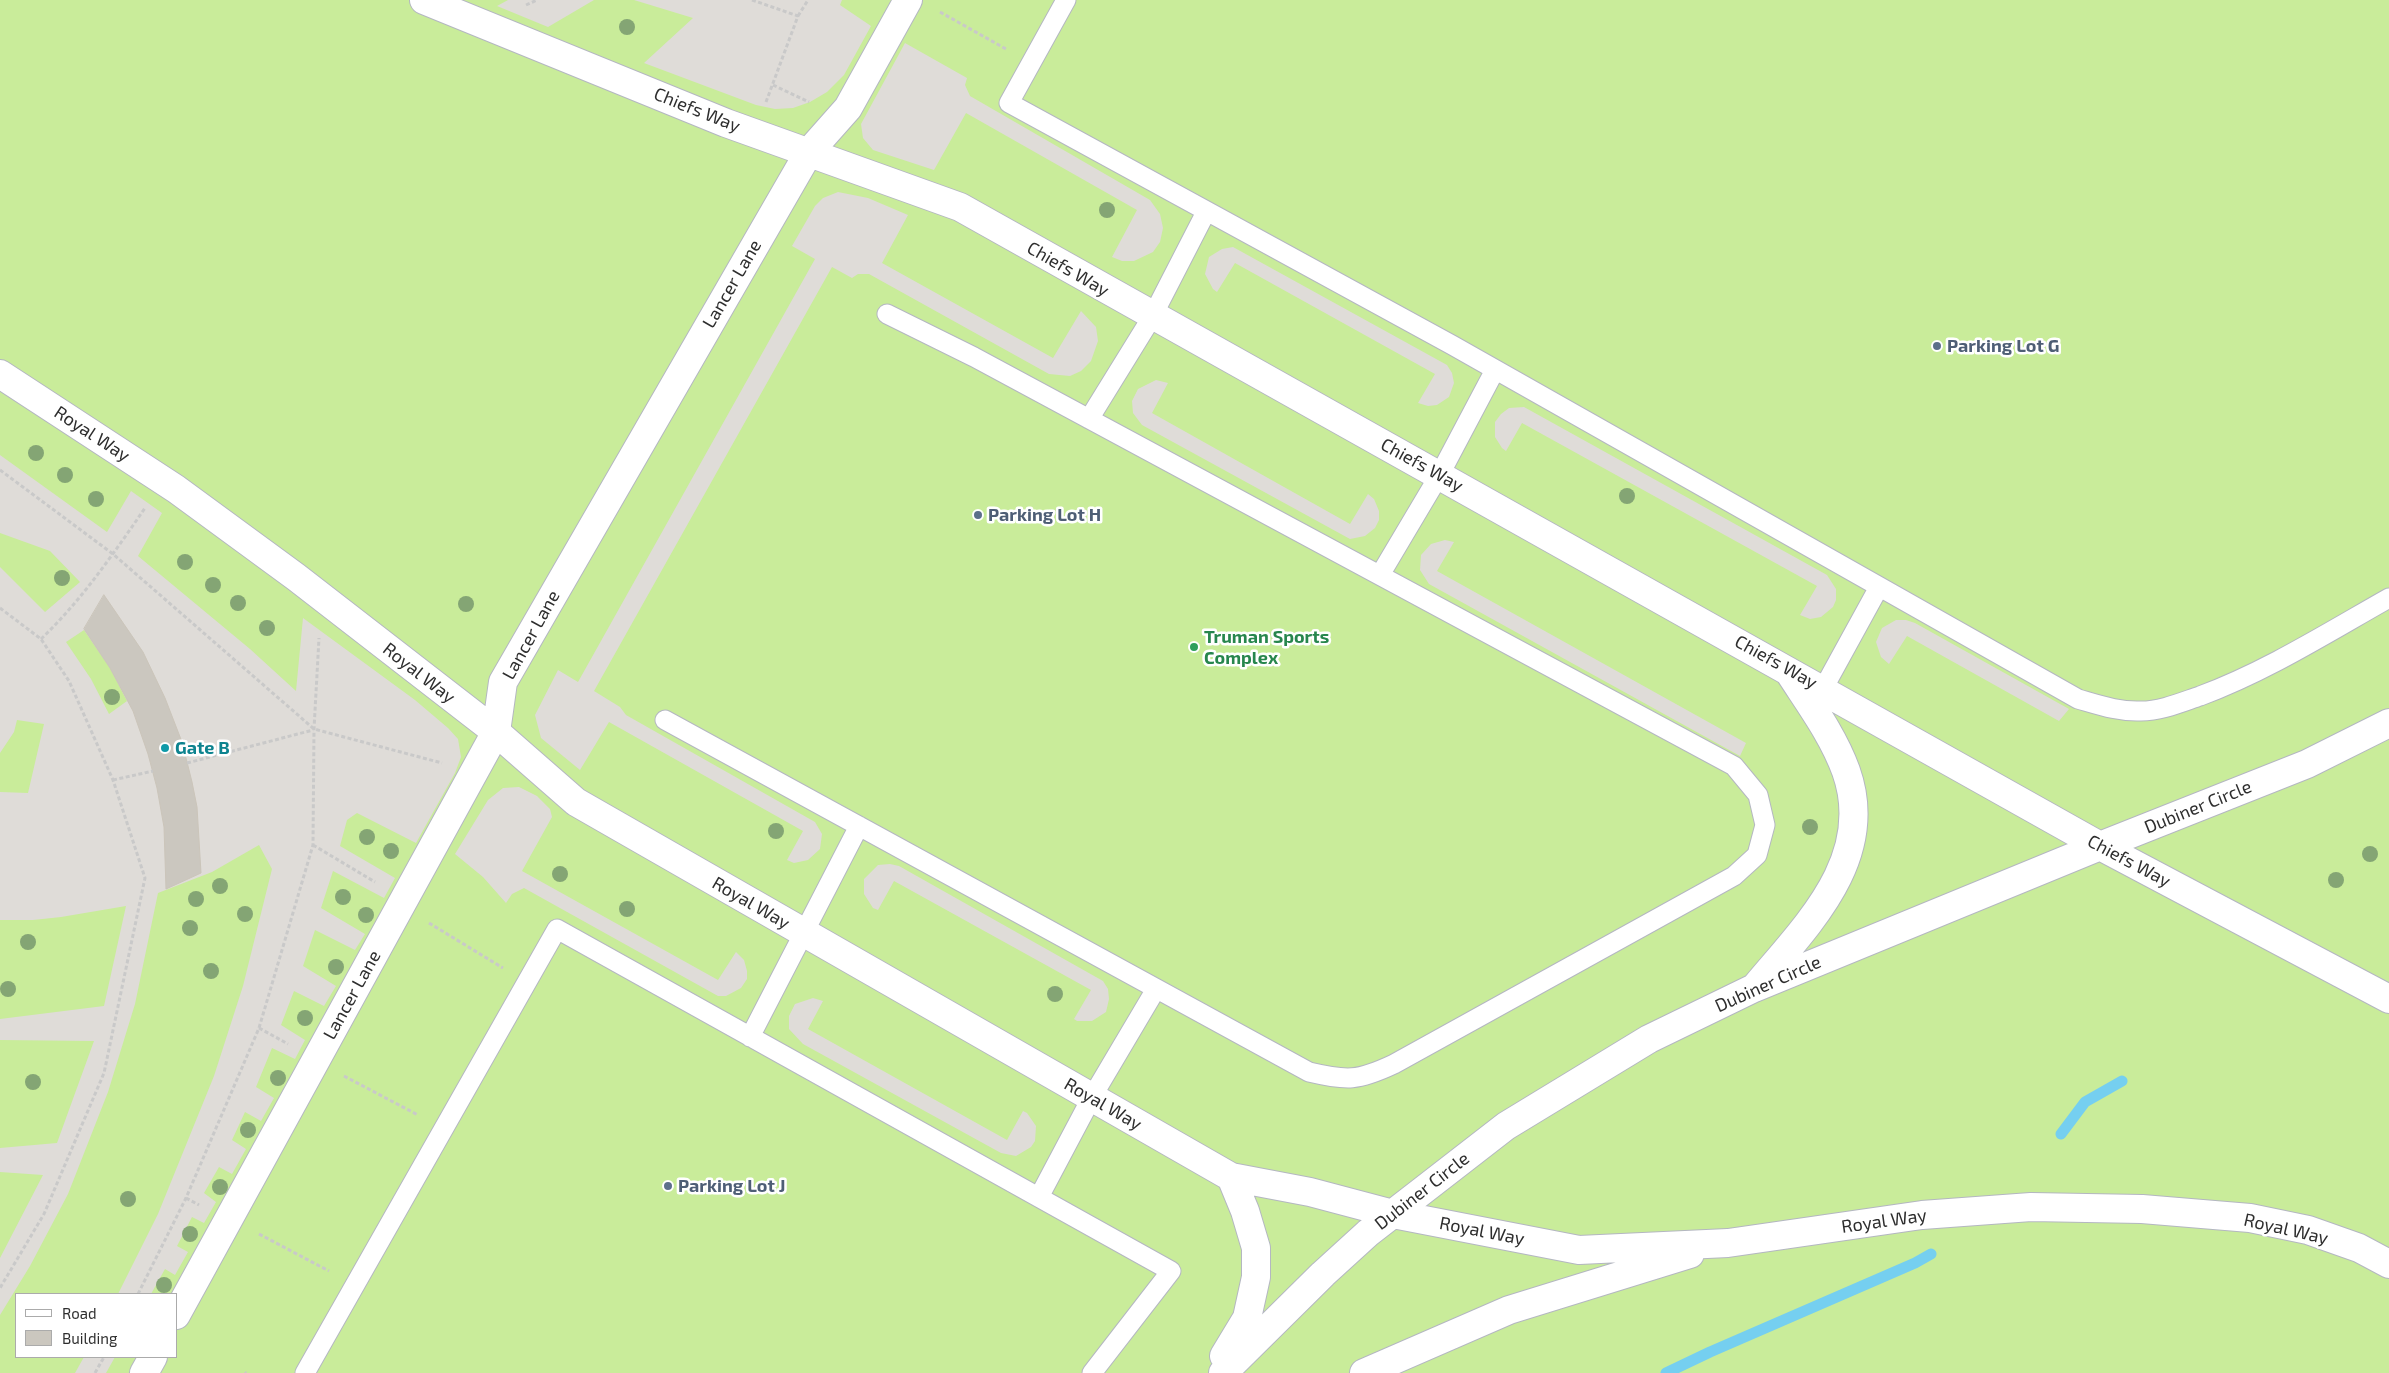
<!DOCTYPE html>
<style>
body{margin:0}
#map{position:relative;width:2389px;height:1373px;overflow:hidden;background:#efe9e1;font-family:"Exo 2",sans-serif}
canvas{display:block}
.legend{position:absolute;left:15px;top:1293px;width:162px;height:65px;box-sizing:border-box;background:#fff;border:1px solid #ababab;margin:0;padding:6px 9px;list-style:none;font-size:15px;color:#2e2e2e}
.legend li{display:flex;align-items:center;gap:10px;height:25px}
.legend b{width:25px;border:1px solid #ababab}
</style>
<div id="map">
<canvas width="2389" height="1373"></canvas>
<ul class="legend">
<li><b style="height:6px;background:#fff"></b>Road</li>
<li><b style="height:14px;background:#cbc7bf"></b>Building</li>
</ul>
</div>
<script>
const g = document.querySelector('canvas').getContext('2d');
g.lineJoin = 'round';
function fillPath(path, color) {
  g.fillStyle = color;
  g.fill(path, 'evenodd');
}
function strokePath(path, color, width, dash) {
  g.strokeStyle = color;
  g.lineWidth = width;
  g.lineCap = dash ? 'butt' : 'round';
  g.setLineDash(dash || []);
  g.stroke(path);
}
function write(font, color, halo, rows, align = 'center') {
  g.font = font + ' "Exo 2",sans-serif';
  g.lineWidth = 5;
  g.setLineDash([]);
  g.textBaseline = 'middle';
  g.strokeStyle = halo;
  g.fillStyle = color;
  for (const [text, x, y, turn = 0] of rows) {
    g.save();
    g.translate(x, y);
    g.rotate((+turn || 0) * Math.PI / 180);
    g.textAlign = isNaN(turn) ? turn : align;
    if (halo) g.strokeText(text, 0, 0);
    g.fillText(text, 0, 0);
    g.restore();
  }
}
fillPath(new Path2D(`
 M0 0H2389V1373H0ZM16 1294H176V1357H16Z`), '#c9ec9a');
fillPath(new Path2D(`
 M508 0H594L548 27 497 6Z
 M634 0H842L840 5 871 26 844 75 827 92 810 102 793 108 775 109 756 105 644 63 693 18Z
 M905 43 967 78 965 85 970 96 1150 200 1160 214 1163 228 1160 242 1153 252 1134 261H1122L1112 257 1137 210 966 113 934 170 873 150 863 138 861 124Z
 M838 192 868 198 908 215 882 263 1053 358 1081 311 1096 327 1098 341 1091 361 1081 371 1070 376 1049 374 869 274H858L852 278 832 267 594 691 620 707 626 715 815 822 822 834 820 849 808 860 794 863 787 860 803 831 609 722 580 770 541 738 535 715 558 670 578 682 815 259 792 246 815 206 823 198Z
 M1233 247 1447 365 1452 373 1454 383 1449 397 1437 405 1428 406 1418 403 1435 374 1235 263 1217 292 1213 289 1205 274 1209 257 1222 249Z
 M1156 380 1168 383 1152 413 1350 524 1368 494 1374 499 1379 511V520L1375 528 1365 536 1350 539 1142 425 1133 413 1132 401 1138 389Z
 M1524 407 1827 575 1836 589V600L1833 607 1821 617 1810 619 1800 615 1817 586 1522 423 1506 451 1502 448 1495 437V422L1501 414 1509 408Z
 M0 455 107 532 131 491 162 513 138 556 250 649 296 691 303 618 415 700 448 728 458 739 461 757 455 773 416 843 357 813 347 820 340 846 395 878 384 898 333 871 321 908 365 934 355 950 315 930 303 966 336 986 324 1006 294 991 281 1025 305 1040 295 1059 272 1048 256 1087 274 1098 261 1121 245 1112 232 1140 246 1149 232 1174 219 1167 204 1193 216 1202 204 1223 192 1217 177 1246 188 1252 175 1275 165 1269 151 1294H118L158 1214 214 1076 243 986 272 869 259 845 212 872 158 893 135 1004 108 1092 68 1194 30 1266 0 1315V1258L43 1175 0 1172V1148L57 1143 94 1041 0 1040V1019L104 1006 126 906 61 917 33 920H0V792L28 793 44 724 17 720 14 732 0 753V567L45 612 80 582 50 551 0 533ZM84 630 110 668 127 701 109 714 91 679 66 642Z
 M1445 540 1454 542 1437 571 1746 743 1740 756 1429 584 1420 570 1421 555 1431 544Z
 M1896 620H1906L1915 623 2069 709 2059 721 1907 636 1889 664 1881 657 1876 642 1882 628Z
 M519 787 537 796 550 809 552 817 522 871 718 980 736 952 744 960 747 971V979L741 988 726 996H718L524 888 512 894 506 903 483 877 455 854 488 800 503 788Z
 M890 864 899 866 1103 981 1108 989 1109 999 1106 1012 1092 1021H1077L1074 1019 1091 990 894 881 878 910 873 908 864 894V879L878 865Z
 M813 998 823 1001 808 1029 1007 1140 1023 1111 1027 1113 1036 1126 1035 1141 1031 1147 1016 1156 1001 1153 803 1044 789 1029V1016L795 1004Z
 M84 1357H115L106 1373H75Z`), '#dfdcd8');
strokePath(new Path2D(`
 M2061 1134 2085 1102 2122 1081
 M1666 1373 1710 1352 1915 1263 1931 1254`), '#75cff0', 11);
const building = new Path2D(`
 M104 595 143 652 165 698 182 742 192 782 197 807 201 873 166 889 164 827 157 788 148 754 133 711 110 668 84 629Z`);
fillPath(building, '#cbc7bf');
strokePath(building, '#cbc5ba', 1);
const service = new Path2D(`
 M1066 0 1009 103 1452 345 2078 699C2099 705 2119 712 2141 711 2161 711 2182 702 2200 696 2267 671 2327 633 2389 598
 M1089 419 1152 317 1206 212
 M1380 575 1440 474 1495 370
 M1823 689 1879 587
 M665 720 1309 1072C1347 1081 1358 1081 1394 1064L1734 876 1757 855 1765 825 1758 795 1734 766 974 357 887 314
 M750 1037 859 826
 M1039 1197 1092 1097 1156 989
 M305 1373 557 929 1171 1271 1092 1373`);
const minor = new Path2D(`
 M424 0 726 123 960 207 2100 846 2389 999
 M0 374 176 489 296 577 496 732 576 802 1231 1177 1310 1192 1393 1214 1579 1250 1728 1243 1922 1215 2031 1207 2142 1209 2250 1218 2308 1230 2359 1248 2389 1264
 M1757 985C1807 925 1877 858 1846 771 1833 735 1809 703 1789 672
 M176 1315 496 732 503 682 809 152 848 108 908 0
 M1224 1356 1247 1318 1256 1277V1248L1245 1211 1231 1177
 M144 1373 153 1357
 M1223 1373 1323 1274 1368 1233 1506 1126 1649 1039 1754 988 2100 846 2307 764 2389 723
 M1364 1373 1509 1310 1690 1254`);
strokePath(service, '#b4b7c1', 21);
strokePath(minor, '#b4b7c1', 30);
strokePath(new Path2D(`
 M752 0 798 16 766 102
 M526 5 537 0
 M940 12 1006 49
 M798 16 808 0
 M773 85 809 102
 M0 470 113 554 314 729 442 763
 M0 608 41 639 69 681 113 780 145 878 104 1073 44 1214 0 1288
 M41 639C81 601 114 553 145 508
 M187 763 313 730
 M113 780 153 771
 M313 845 375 882
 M429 923 503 968
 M259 1028 288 1044
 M344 1076 418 1115
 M186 1198 199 1205
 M259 1234 329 1271
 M138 1294 186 1198 259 1028 313 845 314 729 319 638
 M245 1372 246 1373
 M95 1373 104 1357`), '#c9c9c9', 3, [4, 2.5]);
strokePath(service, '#fff', 19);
strokePath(minor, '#fff', 28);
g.fillStyle = '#84a574';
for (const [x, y] of [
 [627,27],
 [1107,210],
 [36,453],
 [65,475],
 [1627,496],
 [96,499],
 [185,562],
 [62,578],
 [213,585],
 [238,603],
 [466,604],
 [267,628],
 [112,697],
 [1810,827],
 [776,831],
 [367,837],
 [391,851],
 [2370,854],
 [560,874],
 [2336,880],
 [220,886],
 [343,897],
 [196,899],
 [627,909],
 [245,914],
 [366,915],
 [190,928],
 [28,942],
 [336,967],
 [211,971],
 [8,989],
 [1055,994],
 [305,1018],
 [278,1078],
 [33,1082],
 [248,1130],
 [220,1187],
 [128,1199],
 [190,1234],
 [164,1285]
]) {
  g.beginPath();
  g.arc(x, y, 8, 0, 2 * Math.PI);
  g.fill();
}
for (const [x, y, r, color] of [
 [1937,346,5,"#5c6f8a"],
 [978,515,5,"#5c6f8a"],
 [1194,647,5,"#2e9e5b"],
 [165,748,5,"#0f9aa8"],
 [668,1186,5,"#5c6f8a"]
]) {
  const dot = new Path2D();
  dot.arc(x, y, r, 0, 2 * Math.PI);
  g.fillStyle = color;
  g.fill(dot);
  strokePath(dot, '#fff', 2);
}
write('18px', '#2e2e2e', '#fff', [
 ["Chiefs Way",697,110,22],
 ["Chiefs Way",1068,269,30],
 ["Lancer Lane",732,284,-60],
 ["Royal Way",92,434,33],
 ["Chiefs Way",1422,465,29],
 ["Lancer Lane",531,635,-61],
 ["Chiefs Way",1776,662,29],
 ["Royal Way",419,673,38],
 ["Dubiner Circle",2198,807,-22],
 ["Chiefs Way",2129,861,28],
 ["Royal Way",751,903,30],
 ["Dubiner Circle",1768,984,-24],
 ["Lancer Lane",352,995,-61],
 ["Royal Way",1103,1104,30],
 ["Dubiner Circle",1422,1191,-38],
 ["Royal Way",1884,1221,-8],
 ["Royal Way",2286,1229,13],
 ["Royal Way",1482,1231,11]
]);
write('bold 18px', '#4e5e75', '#fff', [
 ["Parking Lot G",1947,346],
 ["Parking Lot H",988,515],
 ["Parking Lot J",678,1186]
], 'left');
write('bold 18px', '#27864d', '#fff', [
 ["Truman Sports",1204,637],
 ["Complex",1204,658]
], 'left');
write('bold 18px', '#0d838f', '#fff', [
 ["Gate B",175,748]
], 'left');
</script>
